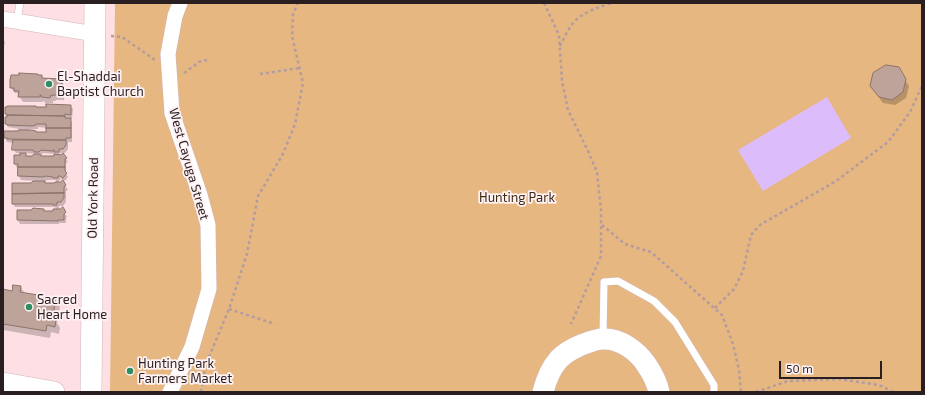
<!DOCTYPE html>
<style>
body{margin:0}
#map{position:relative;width:925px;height:395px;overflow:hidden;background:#fee0e4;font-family:"Exo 2",sans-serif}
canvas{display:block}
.frame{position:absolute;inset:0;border:4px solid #291e20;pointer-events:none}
.scale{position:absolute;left:779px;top:361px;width:103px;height:18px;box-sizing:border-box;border:2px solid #291e20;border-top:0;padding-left:5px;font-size:12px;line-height:14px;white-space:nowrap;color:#291e20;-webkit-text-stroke:3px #fff2f4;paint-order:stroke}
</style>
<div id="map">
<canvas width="925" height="395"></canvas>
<div class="frame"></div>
<div class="scale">50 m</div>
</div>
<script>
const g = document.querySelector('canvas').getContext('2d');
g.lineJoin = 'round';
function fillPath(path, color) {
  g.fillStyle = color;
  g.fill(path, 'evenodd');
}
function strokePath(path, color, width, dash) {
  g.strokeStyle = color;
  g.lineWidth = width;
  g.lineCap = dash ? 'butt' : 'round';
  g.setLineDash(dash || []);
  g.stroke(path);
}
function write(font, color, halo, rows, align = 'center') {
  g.font = font + ' "Exo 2",sans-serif';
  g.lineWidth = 3.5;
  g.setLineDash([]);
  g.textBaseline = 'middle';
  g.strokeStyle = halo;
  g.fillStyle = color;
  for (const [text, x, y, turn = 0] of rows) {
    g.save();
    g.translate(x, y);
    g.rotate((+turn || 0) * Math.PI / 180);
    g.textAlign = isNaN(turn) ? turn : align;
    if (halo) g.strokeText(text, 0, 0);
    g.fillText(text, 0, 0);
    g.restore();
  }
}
fillPath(new Path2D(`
 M115 3H922V392H110Z`), '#e7b781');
fillPath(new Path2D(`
 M827 97 851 138 763 191 738 150Z`), '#dcbcfa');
fillPath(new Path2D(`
 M3 39 5 42 3 52Z
 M898 68 909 86 906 98 895 105 883 103 875 92Z
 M39 76H41L43 79 61 80 64 85 65 90 64 100H56V101H53V103H45L44 101H43V102H23L17 93H15L11 88Z
 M70 106 73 109 72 118H70L72 123V142H68V149L65 153H60V157L63 155 68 162 66 163V174L68 177 65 181 64 180H65H63L60 177 61 180H59V183L62 181 68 190 66 191V202L63 206H59V210L62 209 67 217 66 218V223H59V224H20L18 220 44 210 45 212H54L56 210 55 207H15L13 204 32 184 36 181 21 180 19 176V168H17L15 164 21 156V153H16L13 149 14 143 7 142 5 138 19 131V129L8 127 6 124 8 118 6 114V108H36ZM38 127 47 128V133H36L29 130V129H38ZM25 153 35 154 33 157H27ZM43 153 55 154V157H40ZM47 180H56V184H45L43 181H46Z
 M21 287 25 294 55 299 60 307 57 323 60 328 59 334 51 332 50 338 3 330V290L12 292Z`), '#0003');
const building = new Path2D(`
 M886 65 899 67 906 79 903 92 892 100 879 97 870 86 873 73Z
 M19 73 38 74V75H42V78L61 79V83H62L61 95H53V96L51 95 50 98 41 97V95H40V97H18L19 91H14V88H10V80L11 75H19Z
 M46 104 71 105V115L65 114V116L7 115V114H5V107H7V106H36V107H46Z
 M7 115 65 116V118H71V128H46V124H36V125L32 126 7 125V124H5V117H7Z
 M46 128H71V138H66V140L7 139V138H4V131H18V130H32L36 131V132H46Z
 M13 140H66V145L63 149H59V152H54V150H53V151L41 150 39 152H34L33 150H12Z
 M20 153H26V156H32L34 154H40L41 156H54V154L61 155 63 153 67 158 65 159V167H18V164H14V155H20Z
 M18 167H65V171L67 173 63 178 60 176H58V178H53V177L45 176 44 177 18 176Z
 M63 180 66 185 64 187V193L12 194V183H31L33 181H45V183H55V182H60Z
 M64 193V198L61 202H57V205H53V204H12V194Z
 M63 207 66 212 64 214V220H58V221L17 220V210H31L33 208 44 209V211H53V209H60Z
 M13 285 21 286 20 292 56 298 53 316H49L48 318 56 319 55 327 47 325 46 331 3 324V289L12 291Z`);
fillPath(building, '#bea39a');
strokePath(building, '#8c736a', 1);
const lane = new Path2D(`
 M17 21 20 3
 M603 337 604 282 618 281 654 301 675 322 714 385V392`);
const street = new Path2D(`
 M3 19 95 34
 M170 392 192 347 209 289 208 225 200 195 172 113 168 54 175 16 180 3`);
const secondary = new Path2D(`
 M3 383 54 392
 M91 392 95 3
 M543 392C546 380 550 369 559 359 564 354 572 349 579 346 587 343 595 339 603 339 620 338 637 351 646 364 652 373 657 382 659 392`);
strokePath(lane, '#d2b5b8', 8);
strokePath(street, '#d2b5b8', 16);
strokePath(secondary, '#d2b5b8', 22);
strokePath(new Path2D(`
 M544 3 559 35 562 81 568 110 588 151 597 172 601 211V256L571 324
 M111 36 122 37 155 60
 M560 46C565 37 569 26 577 19 587 11 599 7 611 3
 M184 73 199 62 207 60
 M260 74 300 68
 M602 225 625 244 651 252 722 315 733 344 739 370 741 392
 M715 308 734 289 743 271 751 235 760 225 836 181 888 142 910 112 922 86
 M229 309 275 324
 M201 392 206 364 229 309 247 254 258 196 283 154 295 124 303 83 292 36 293 14 298 3
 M756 392 788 381 839 379 879 385 893 392`), '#b39c9f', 2.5, [3, 3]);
strokePath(lane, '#fff', 7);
strokePath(street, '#fff', 15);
strokePath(secondary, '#fff', 21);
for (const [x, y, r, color] of [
 [49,84,4,"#2f8d64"],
 [29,307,4,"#2f8d64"],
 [130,371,4,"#2f8d64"]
]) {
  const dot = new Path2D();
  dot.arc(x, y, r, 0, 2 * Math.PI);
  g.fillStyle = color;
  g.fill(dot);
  strokePath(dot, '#fff2f4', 1.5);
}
write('13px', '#291e20', '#fff2f4', [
 ["El-Shaddai",57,77],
 ["Baptist Church",57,92],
 ["Sacred",37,300],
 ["Heart Home",37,315],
 ["Hunting Park",138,364],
 ["Farmers Market",138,379]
], 'left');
write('13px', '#291e20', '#fff2f4', [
 ["West Cayuga Street",189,164,74],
 ["Old York Road",93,198,-89]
]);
write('13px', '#3f2b12', '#fff2f4', [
 ["Hunting Park",517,198]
]);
</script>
